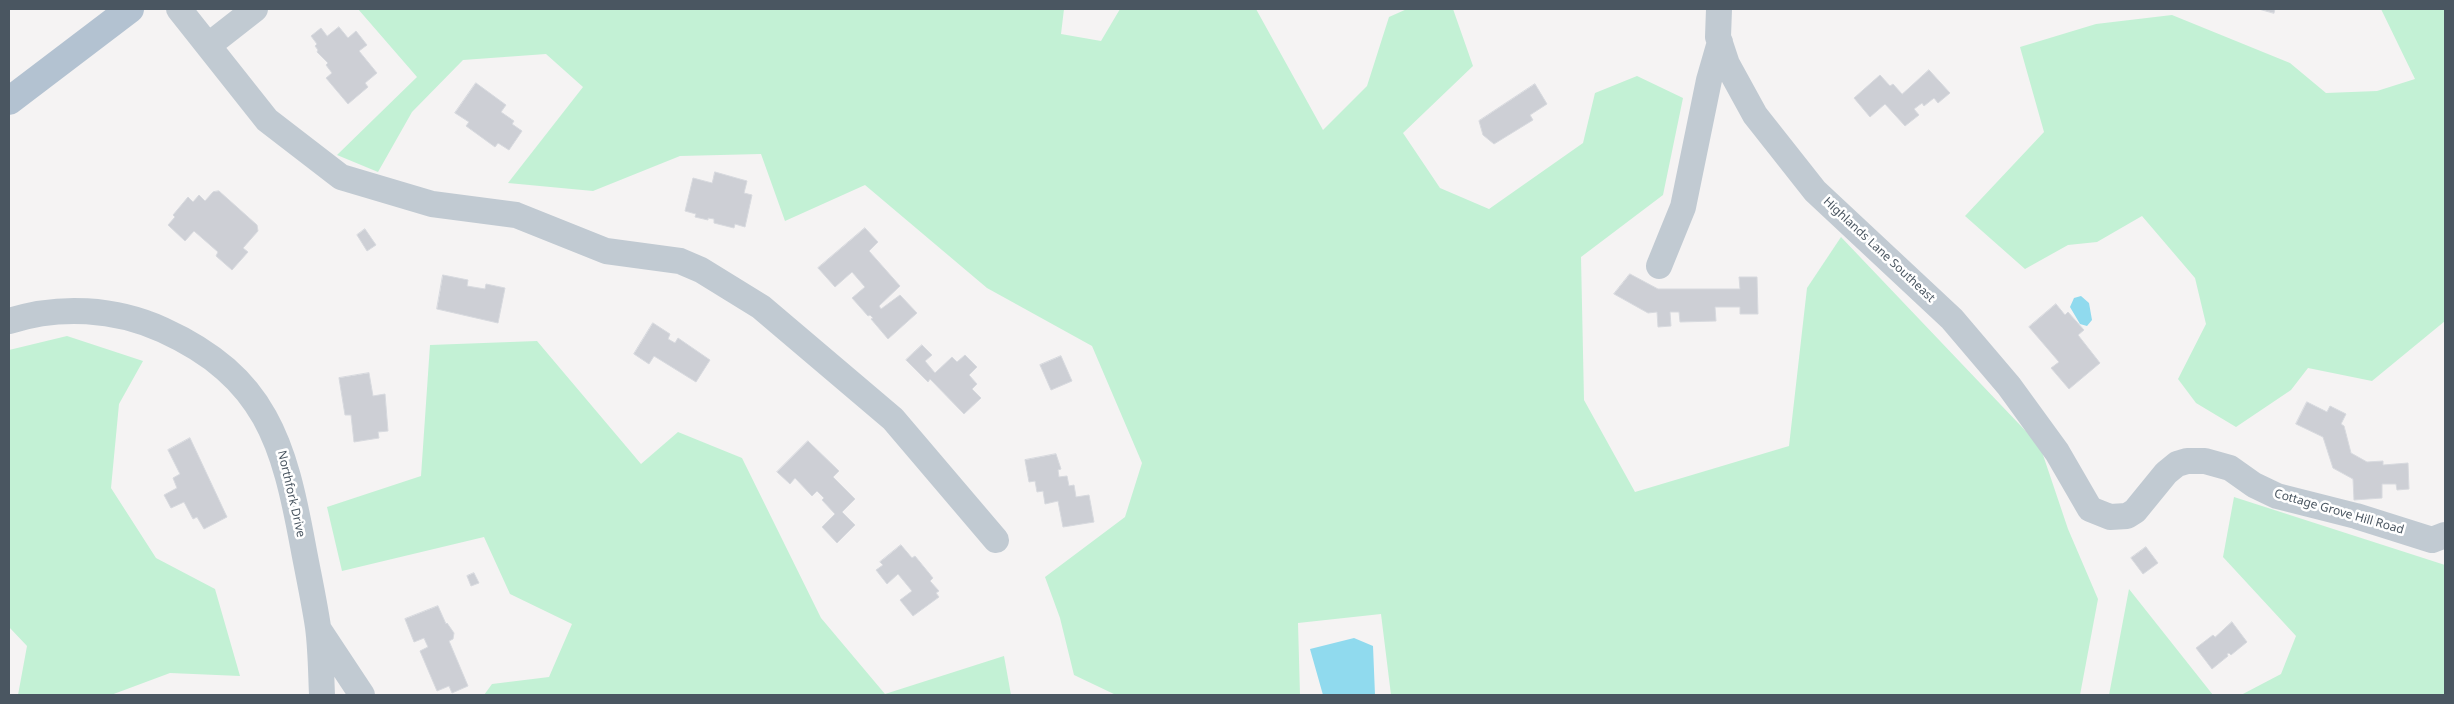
<!DOCTYPE html>
<style>
body{margin:0}
#map{position:relative;width:2454px;height:704px;overflow:hidden;background:#f5f3f3;font-family:"Noto Sans",sans-serif}
canvas{display:block}
.frame{position:absolute;inset:0;border:10px solid #4a5661;pointer-events:none}
</style>
<div id="map">
<canvas width="2454" height="704"></canvas>
<div class="frame"></div>
</div>
<script>
const g = document.querySelector('canvas').getContext('2d');
g.lineJoin = 'round';
function fillPath(path, color) {
  g.fillStyle = color;
  g.fill(path, 'evenodd');
}
function strokePath(path, color, width, dash) {
  g.strokeStyle = color;
  g.lineWidth = width;
  g.lineCap = dash ? 'butt' : 'round';
  g.setLineDash(dash || []);
  g.stroke(path);
}
function write(font, color, halo, rows, align = 'center') {
  g.font = font + ' "Noto Sans",sans-serif';
  g.lineWidth = 5;
  g.setLineDash([]);
  g.textBaseline = 'middle';
  g.strokeStyle = halo;
  g.fillStyle = color;
  for (const [text, x, y, turn = 0] of rows) {
    g.save();
    g.translate(x, y);
    g.rotate((+turn || 0) * Math.PI / 180);
    g.textAlign = isNaN(turn) ? turn : align;
    if (halo) g.strokeText(text, 0, 0);
    g.fillText(text, 0, 0);
    g.restore();
  }
}
fillPath(new Path2D(`
 M358 9H1064L1061 34 1101 41 1120 9H1256L1323 130 1367 86 1389 17 1407 9H1453L1473 66 1403 133 1440 188 1489 209 1583 143 1595 93 1637 76 1683 98 1663 195 1581 257 1584 400 1635 492 1789 446 1807 288 1841 237 2040 446 2068 529 2098 599 2080 695H1391L1381 614 1298 623 1300 695H1116L1074 675 1060 618 1045 577 1125 517 1142 463 1092 346 987 288 865 185 785 221 761 154 680 156 593 191 508 183 583 87 546 54 463 60 412 112 378 172 337 155 417 77Z
 M2381 9H2445V321L2372 381 2308 368 2291 390 2236 427 2196 403 2178 379 2206 324 2195 278 2142 216 2097 242 2068 245 2025 269 1965 216 2044 132 2020 47 2096 24 2172 15 2290 63 2326 93 2377 91 2415 79Z
 M67 336 143 361 119 404 111 488 156 558 215 589 240 676 170 673 111 695H18L27 646 9 627V350Z
 M537 341 641 464 678 432 742 458 821 618 885 694 1004 656 1011 695H484L492 684 549 677 572 624 510 594 484 537 342 571 327 507 421 476 430 345Z
 M2234 497 2445 565V695H2241L2281 674 2296 636 2223 557Z
 M2129 589 2213 695H2109Z`), '#c3f1d5');
fillPath(new Path2D(`
 M2081 296 2089 303 2092 320 2087 326 2080 324 2070 307 2074 298Z
 M1354 638 1373 646 1375 695H1323L1310 649Z`), '#90daee');
const building = new Path2D(`
 M2259 9H2275L2274 13Z
 M339 27 348 38 356 31 367 45 359 51 377 73 365 83 368 87 348 104 326 78 332 73 326 65 328 63 317 52 318 50 315 46 317 44 311 36 321 28 327 36Z
 M1929 70 1950 93 1938 103 1934 98 1924 106 1922 103 1914 109 1919 115 1905 126 1885 104 1870 117 1854 98 1880 75 1890 86 1893 84 1902 94Z
 M476 83 506 105 501 112 514 121 512 124 522 131 509 150 498 143 495 147 466 126 469 122 455 113Z
 M1535 84 1547 104 1530 115 1533 120 1494 144 1483 135 1479 121Z
 M715 172 747 181 744 193 752 195 745 227 735 224 734 228 714 223V219L708 218V220L695 217 696 214 685 211 693 178 712 183Z
 M219 191 257 225 258 231 243 248 248 252 232 270 216 256 218 252 194 231 185 241 168 225 175 217 173 215 188 197 193 202 199 195 205 201 213 192Z
 M865 228 878 242 869 251 900 286 879 306 881 309 900 295 917 313 888 339 871 319 873 318 870 315 868 316 852 298 865 287 852 272 835 287 818 268Z
 M365 229 376 245 367 251 357 235Z
 M1630 274 1658 289H1740L1739 277H1757L1758 314H1740V307H1715L1716 321 1680 322 1679 312H1670L1671 326 1658 327 1657 312 1648 313 1614 294Z
 M443 275 468 280 467 286 485 289 486 284 505 288 498 323 437 309Z
 M2056 304 2065 315 2068 312 2084 330 2078 335 2100 363 2069 389 2051 368 2059 362 2029 327Z
 M653 323 670 334 668 339 675 343 678 338 710 360 696 382 654 356 649 364 634 354Z
 M922 345 932 355 925 361 935 373 952 357 957 362 965 355 977 367 969 375 977 384 972 389 981 398 964 414 930 379 928 382 906 360Z
 M1061 356 1072 381 1051 390 1040 365Z
 M369 373 373 396 385 394 388 431 378 432 379 438 354 442 351 415H345L339 378Z
 M2307 402 2327 412 2330 406 2346 414 2341 424 2344 426 2351 453 2367 462 2383 461V465L2408 463 2409 489 2397 490 2396 484H2382V498L2354 500 2353 479 2333 468 2323 437 2296 424Z
 M190 438 227 517 204 529 197 517 193 519 184 502 171 508 164 495 177 488 173 478 180 474 168 450Z
 M808 441 839 471 833 477 855 499 842 512 855 525 837 543 822 527 835 514 822 500 824 498 817 491 812 496 795 478 790 484 777 472Z
 M1056 454 1061 469 1058 470 1059 477 1067 476 1069 486 1074 485 1076 497 1089 495 1094 522 1063 527 1058 501 1045 504 1043 491 1037 492 1035 481 1029 482 1025 460Z
 M901 545 912 558 915 556 933 578 930 581 939 591 936 593 939 597 913 616 900 600 912 591 898 574 887 584 876 570 883 565 880 562Z
 M2146 547 2158 563 2143 574 2131 558Z
 M474 573 479 583 471 586 467 576Z
 M438 606 446 624 447 623 454 633 453 639 449 641 468 686 452 693 449 686 437 691 420 651 428 647 424 638 414 642 405 619Z
 M2232 622 2247 642 2231 655 2229 653 2227 654 2228 656 2212 669 2196 648 2213 635 2215 637Z`);
fillPath(building, '#cdcfd5');
strokePath(building, '#d7d9de', 1);
strokePath(new Path2D(`
 M179 9 267 120 341 177 432 204 516 215 606 251 680 261 701 270 761 307 893 419 996 540
 M1719 9 1718 37 1727 64 1755 115 1815 191 1952 319 2009 386 2057 452 2090 509 2110 517 2127 516 2135 511 2166 473 2177 464 2187 461H2205L2230 468 2254 485 2277 496 2356 516 2432 540 2445 535
 M209 45 255 9
 M1659 266 1683 207 1709 80 1720 42
 M9 321C59 305 115 308 163 330 266 377 284 443 303 546 308 573 314 600 318 627 321 650 321 673 322 695
 M319 630 362 695`), '#c1cad2', 26);
strokePath(new Path2D(`
 M9 101 130 9`), '#b3c2d1', 28);
write('12px', '#4a5661', '#fff', [
 ["Highlands Lane Southeast",1879,250,43],
 ["Northfork Drive",291,494,77],
 ["Cottage Grove Hill Road",2339,512,16]
]);
</script>
